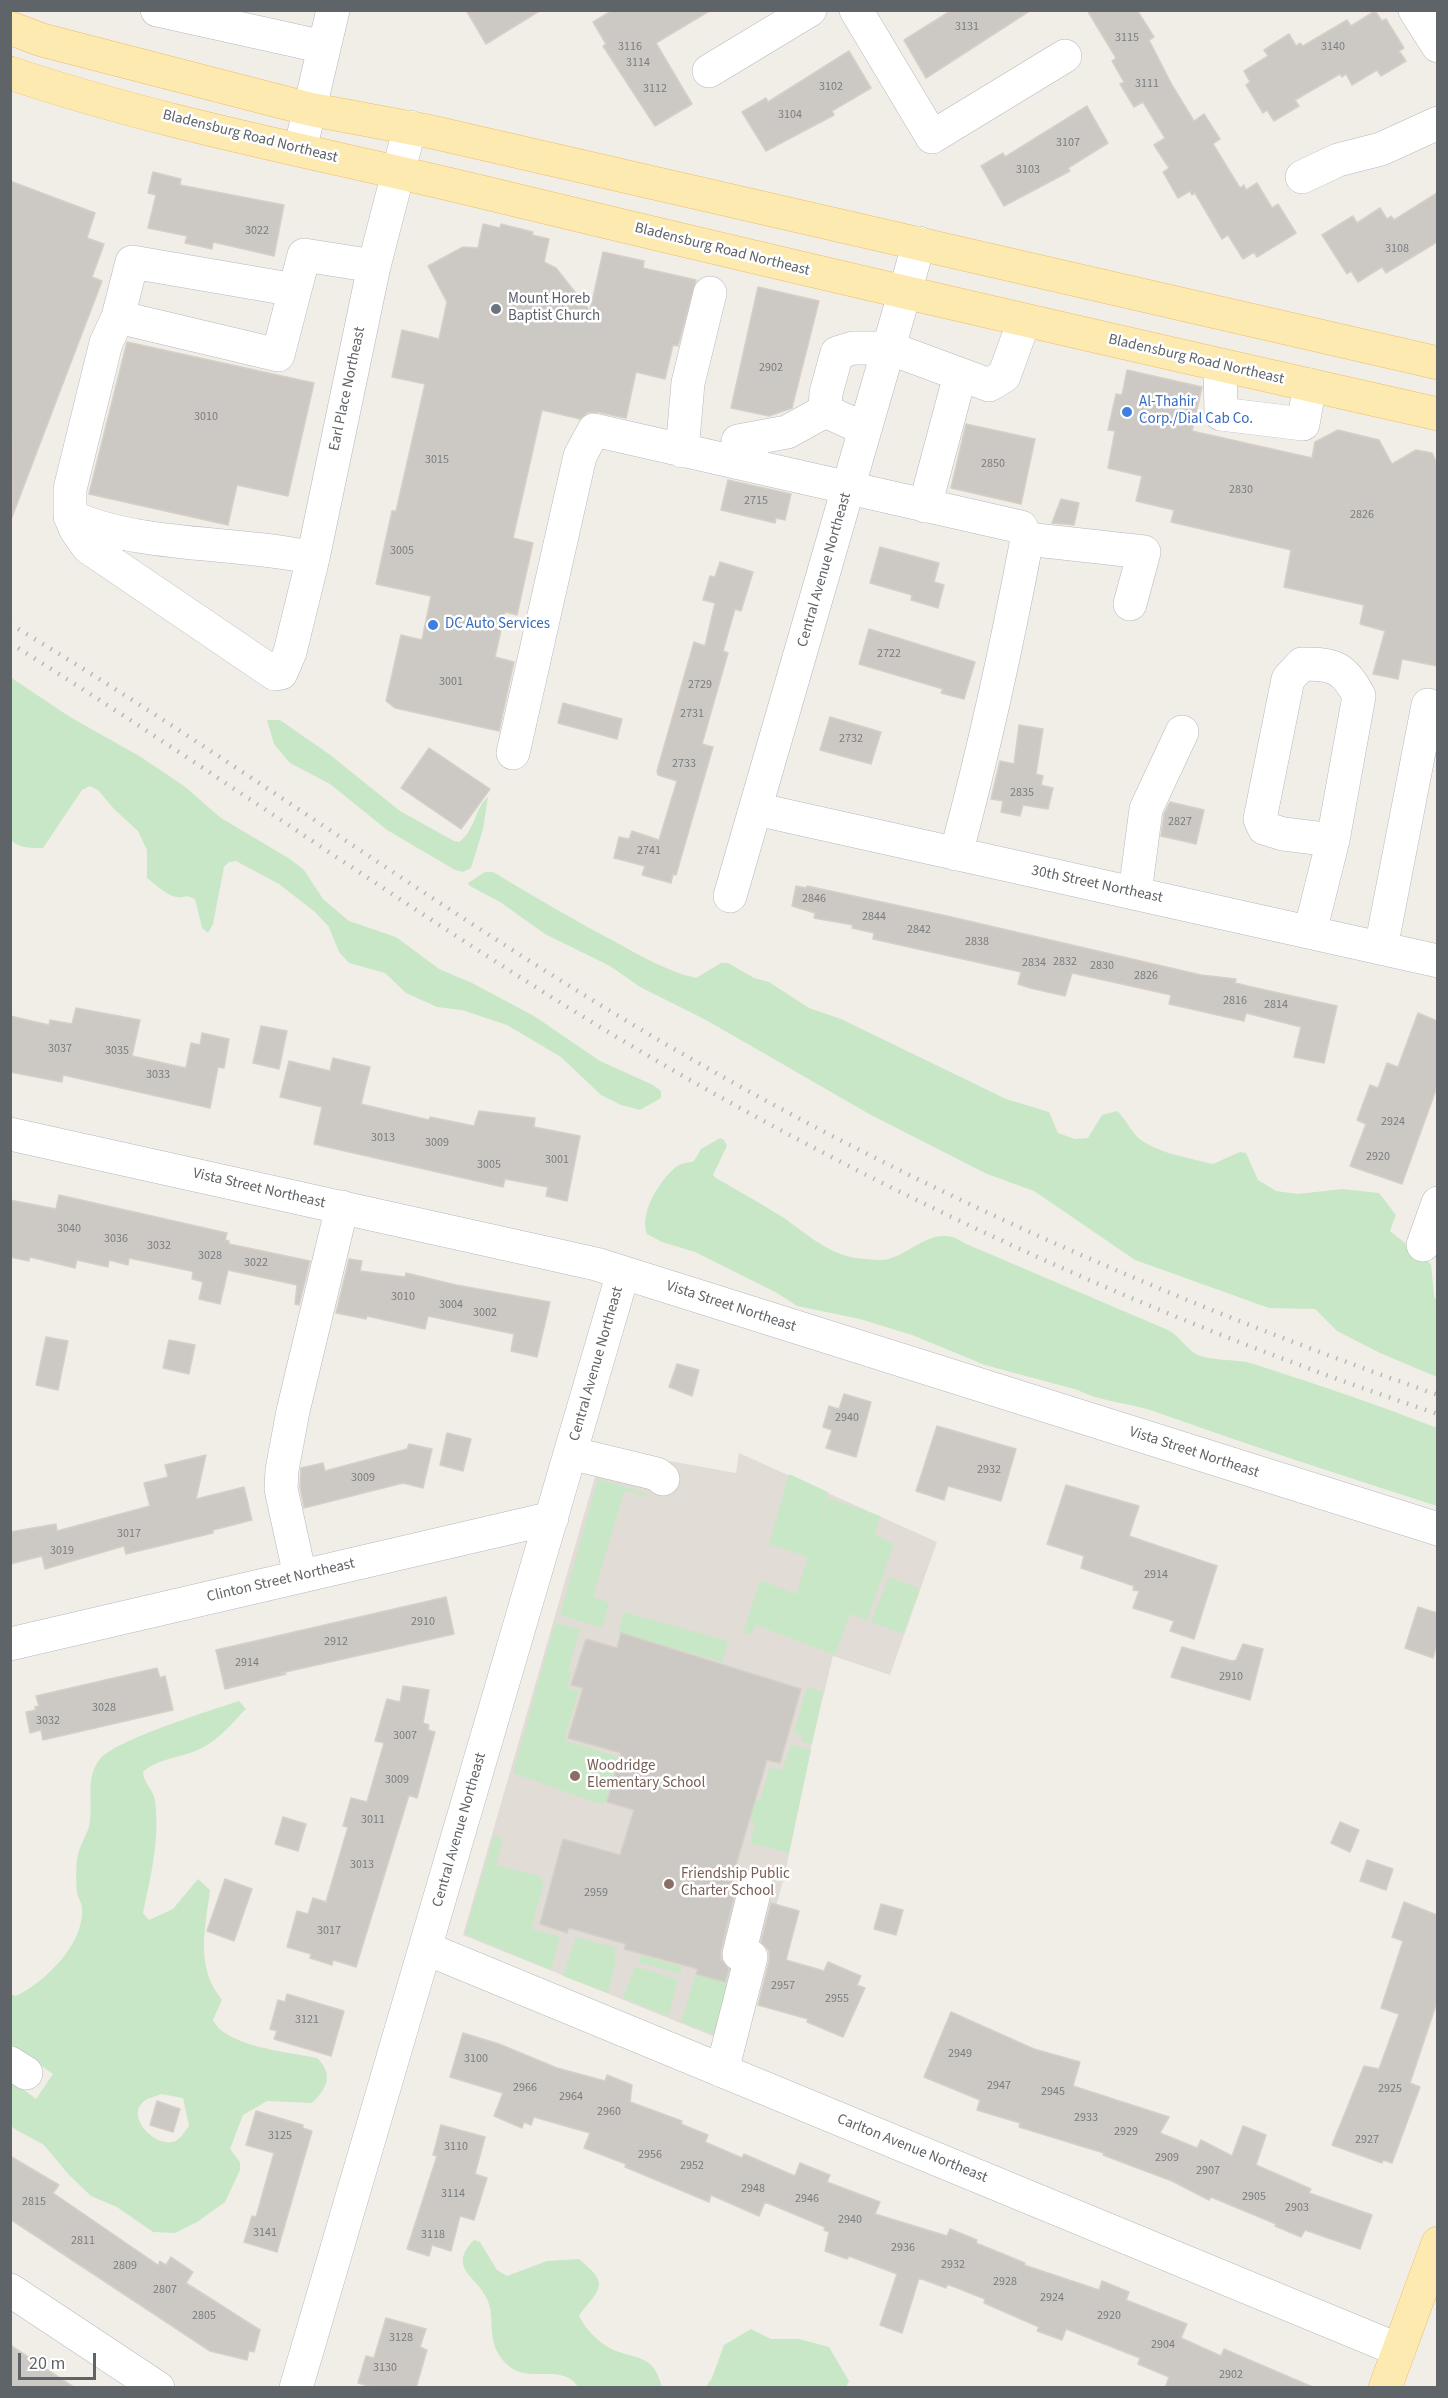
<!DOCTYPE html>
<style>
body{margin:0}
#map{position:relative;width:1448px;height:2398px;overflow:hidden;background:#f1eee8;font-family:"Source Sans 3",sans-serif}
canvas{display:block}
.frame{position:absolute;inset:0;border:12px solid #5f6468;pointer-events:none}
.scale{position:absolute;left:18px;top:2353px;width:78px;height:27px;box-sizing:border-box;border:3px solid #5f6468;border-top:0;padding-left:8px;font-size:18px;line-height:21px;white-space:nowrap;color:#5f6468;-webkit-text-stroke:4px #fff;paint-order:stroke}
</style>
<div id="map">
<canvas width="1448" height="2398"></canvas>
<div class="frame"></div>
<div class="scale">20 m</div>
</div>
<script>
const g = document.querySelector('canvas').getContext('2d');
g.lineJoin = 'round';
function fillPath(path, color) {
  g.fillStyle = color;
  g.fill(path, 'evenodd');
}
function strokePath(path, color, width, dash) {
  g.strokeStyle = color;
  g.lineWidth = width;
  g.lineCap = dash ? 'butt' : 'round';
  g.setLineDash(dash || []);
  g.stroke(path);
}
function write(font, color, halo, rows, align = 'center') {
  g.font = font + ' "Source Sans 3",sans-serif';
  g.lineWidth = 5;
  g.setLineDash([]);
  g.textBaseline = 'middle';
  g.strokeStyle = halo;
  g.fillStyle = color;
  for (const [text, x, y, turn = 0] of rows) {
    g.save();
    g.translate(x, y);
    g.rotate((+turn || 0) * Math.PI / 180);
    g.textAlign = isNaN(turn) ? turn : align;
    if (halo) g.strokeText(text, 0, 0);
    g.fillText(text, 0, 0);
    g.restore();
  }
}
fillPath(new Path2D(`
 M603 1449 736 1473 739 1453 937 1542 890 1675 833 1656 811 1747 784 1878 760 1962 720 2039 463 1935Z`), '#e1ddd6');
fillPath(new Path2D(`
 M10 677 70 717 141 757 184 786 221 818 290 859 304 870 323 899 349 921 396 937 439 969 472 983 534 1016 600 1061 653 1085 661 1091V1098L640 1110 621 1105 601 1095 561 1057 507 1025 462 1010 437 1007 406 993 385 973 349 963 339 952 329 927 315 912 279 884 236 861 229 862 224 867 213 924 208 933 202 928 195 899 187 896C172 902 159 887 147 878V850L138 831 114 809 98 790 90 786 82 790 43 848C32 848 19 849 10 839Z
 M267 720H280L329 754 400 811 454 841 459 842C476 829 475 807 488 797L483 829 471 868 463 872 455 870 387 830 330 784 290 763 274 744Z
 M485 872H493C535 897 577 922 621 945 644 958 670 972 696 978L721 963H728L754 978 769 982 809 1008 841 1019 1006 1099 1049 1112 1058 1133 1075 1139 1088 1138 1102 1115 1117 1111C1127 1120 1132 1134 1141 1140 1161 1154 1190 1158 1213 1164L1240 1152 1246 1153 1258 1180 1276 1191 1298 1194 1342 1189 1379 1193 1396 1215 1390 1231 1431 1264 1434 1296 1437 1301V1377L1380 1353 1337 1331 1315 1309 1269 1308 1135 1260 1034 1191 987 1174 871 1115 706 1020 640 987 610 966 545 934 500 902 470 886 468 883Z
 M720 1138 724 1140 727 1146 713 1175 716 1178C736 1190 757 1201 776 1213 799 1227 821 1249 847 1256 856 1259 869 1259 879 1260 906 1262 932 1220 964 1243L1168 1330C1180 1336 1185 1348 1196 1354 1208 1361 1236 1359 1250 1363 1313 1383 1376 1404 1437 1428V1506C1343 1476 1249 1445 1156 1412 1132 1403 1100 1402 1078 1390L985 1365 912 1335 860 1319 797 1306 777 1293 695 1252 662 1242 647 1234C639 1213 659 1181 676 1167 680 1163 688 1163 694 1161L701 1149Z
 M789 1474 828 1492 820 1519 828 1498 880 1516 875 1535 894 1544 867 1620 850 1614 835 1655 756 1625 750 1635 743 1633 760 1580 796 1594 808 1557 769 1544Z
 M598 1479 648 1494 645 1496 624 1491 593 1597 609 1603 602 1628 560 1615Z
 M889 1577 920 1589 903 1634 871 1622Z
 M624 1612 728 1641 723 1662 618 1633Z
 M555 1623 580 1629 568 1671 572 1672 567 1687 579 1691 564 1740 618 1757 607 1802 599 1804 513 1773Z
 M807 1687 823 1692 812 1744 802 1742 803 1736 794 1732Z
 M239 1701 246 1709C232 1723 219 1740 200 1749 181 1758 158 1758 143 1772 144 1784 154 1790 155 1801 160 1839 151 1875 143 1913L149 1920 173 1909 198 1879 210 1890C205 1930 195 1966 222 2000L213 2020C226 2047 289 2052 317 2058 334 2074 327 2089 312 2103L267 2101 243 2115 230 2149 240 2162V2170L225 2202 197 2222 175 2233 153 2232 117 2207 91 2196 69 2175 44 2145 13 2128 11 2123 10 2079 36 2099 53 2074 11 2044V1994L16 1996C45 1982 84 1944 82 1909 82 1903 78 1898 77 1892 76 1882 76 1869 77 1860 78 1846 89 1834 90 1821 93 1798 85 1778 100 1759 115 1740 212 1710 239 1701ZM161 2094 183 2098 189 2126C184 2132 180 2141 172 2142 155 2146 126 2118 143 2102 147 2098 155 2097 161 2094Z
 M791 1745 811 1750 789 1853 750 1843 755 1823 650 1796 664 1773 760 1800 770 1767 782 1770Z
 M494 1835 503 1839 496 1865 542 1877 541 1882 544 1883 531 1929 560 1937 551 1970 465 1934Z
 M576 1937 616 1948 614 1956H617L608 1993 563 1976Z
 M641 1955 682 1967 680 1974 639 1962Z
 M734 1956 721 2037 681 2022 696 1974 726 1983Z
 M635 1966 678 1980 668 2016 623 1998Z
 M474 2240 480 2242 497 2270 507 2276 547 2261 579 2259C609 2284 602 2287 579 2315 584 2329 604 2348 619 2352 644 2360 654 2358 662 2387H578C563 2363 530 2383 510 2367 483 2345 497 2321 487 2299 478 2277 446 2268 474 2240Z
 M751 2329 771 2339H799L829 2347 849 2381 846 2388 706 2387 712 2378 724 2345Z`), '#c8e7c6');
const building = new Path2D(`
 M466 10H541L486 44Z
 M613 10H711L656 43 692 104 655 126 603 46 606 44 593 22Z
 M952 10H1031L926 78 904 40Z
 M1087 10H1137L1154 37 1149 40 1172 85 1194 121 1204 114 1220 139 1213 144 1240 188 1244 185 1246 190 1257 183 1272 208 1278 204 1296 233 1257 257 1254 252 1243 259 1228 235 1222 239 1195 193 1192 195 1190 191 1178 198 1163 172 1169 168 1154 145 1165 138 1143 102 1134 107 1120 84 1124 82 1112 61 1116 58Z
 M1375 11 1382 21 1386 19 1404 48 1399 51 1406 61 1381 76 1377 70 1352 85 1346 74 1342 77 1340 74 1295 100 1299 106 1274 121 1267 110 1263 113 1246 85 1250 82 1244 71 1268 56 1264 50 1289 34 1296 46 1300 43 1303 46 1347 20 1351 26Z
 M849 51 871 88 832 111 834 115 766 151 742 112 766 98 768 102Z
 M1087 106 1108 143 1068 168 1070 171 1004 206 981 166 1003 153 1005 157Z
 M153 172 181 179 180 185 284 205 274 256 213 242 212 249 185 243 187 236 148 228 156 195 148 193Z
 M10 181 95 213 87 238 104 244 92 277 102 281 12 517Z
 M1437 193V242L1386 273 1382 267 1358 282 1351 271 1347 274 1322 235 1353 216 1357 223 1380 208 1387 219 1391 216 1394 220Z
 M483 224 500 228 501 224 533 232 532 235 549 239 544 262 556 268 590 311 603 252 644 261 643 268 696 280 678 346 673 345 665 379 636 372 626 418 597 412 587 413 580 419 542 410 513 538 533 543 517 615 505 612 495 657 514 662 499 731 395 708 386 701 401 635 422 640 431 596 376 584 392 511H396L425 384 392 377 402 330 439 339 447 302 428 266 463 247 478 248Z
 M758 287 819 301 792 408 769 416 731 408Z
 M127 342 314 383 288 496 237 485 228 525 89 494Z
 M1127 370 1202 387 1192 431 1312 458 1315 442 1338 430 1379 440 1392 464 1416 450 1432 453 1437 463V666L1402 659 1398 679 1373 674 1385 631 1360 624 1364 605 1284 587 1291 550 1171 522 1174 510 1136 501 1142 476 1108 468 1115 431 1108 430 1116 394 1122 395Z
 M966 424 1035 439 1021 504 951 488Z
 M728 480 791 494 785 520 776 518 775 523 721 510Z
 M1061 499 1079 503 1074 525 1052 523Z
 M880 547 939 563 934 582 944 585 938 608 911 600 912 595 870 583Z
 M720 562 753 572 741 611 735 609 723 651 728 653 702 744 713 747 676 875 673 874 671 883 642 875 645 866 614 858 619 837 629 839 632 831 659 840 677 781 658 775 657 771 694 642 705 646 715 603 703 600 710 576 715 577Z
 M869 629 975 662 964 699 941 693 943 689 859 664Z
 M563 703 622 719 617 739 558 723Z
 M830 717 881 732 871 764 820 750Z
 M1019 725 1043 729 1036 774 1043 776 1041 785 1053 788 1048 809 1023 805 1020 816 1001 812 1003 801 991 799 1000 761 1014 764Z
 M429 748 490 789 461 829 401 788Z
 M1170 802 1204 810 1196 844 1161 836 1164 814Z
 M796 886 806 888 807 886 947 916 1201 975 1236 979 1235 983 1252 987 1337 1006 1324 1063 1294 1057 1301 1027 1246 1013 1244 1021 1169 1004 1171 995 1072 973 1065 996 1030 988 1018 984 1021 972 873 939 874 933 852 928 853 925 814 918 815 913 792 906Z
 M76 1008 140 1020 132 1056 186 1068 191 1043 200 1045 202 1033 229 1039 224 1068 218 1067 210 1108 63 1075 62 1082 10 1072V1016L49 1025 50 1020 72 1024Z
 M1418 1013 1437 1021V1087L1402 1184 1350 1166 1366 1124 1357 1120 1370 1085 1378 1088 1387 1063 1398 1067Z
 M261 1026 287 1031 279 1069 253 1063Z
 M333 1058 370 1067 361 1104 429 1120 430 1117 474 1126 479 1111 535 1118 534 1127 580 1136 567 1201 546 1196 548 1187 505 1179 503 1187 314 1144 322 1107 280 1097 289 1061 330 1071Z
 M59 1195 227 1233 225 1240 229 1241V1244L310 1261 299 1305 295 1304 297 1285 228 1270 220 1304 199 1299 203 1282 192 1279 193 1272 191 1271 129 1258 128 1265 109 1260 108 1267 77 1260 75 1268 30 1257 29 1261 10 1257V1200L56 1209Z
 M349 1259 362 1261 360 1271 405 1277 406 1273 456 1285 550 1302 537 1357 511 1351 514 1334 428 1316 425 1329 367 1316 366 1319 336 1313Z
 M46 1337 68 1341 58 1390 36 1385Z
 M169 1340 195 1345 189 1374 163 1368Z
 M677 1364 699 1370 692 1396 669 1387Z
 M844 1394 871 1402 856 1457 826 1448 832 1430 823 1427 829 1406 839 1409Z
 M937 1426 1016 1449 1001 1501 948 1486 944 1500 916 1491Z
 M447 1433 471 1439 463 1471 440 1465Z
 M409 1444 432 1449 423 1488 403 1483 304 1508 300 1487 301 1468 323 1463 325 1471 407 1449Z
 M206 1455 196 1499 244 1487 252 1520 213 1530V1533L126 1554 124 1546 45 1569 42 1556 10 1564V1532L56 1524 57 1531 150 1506 144 1483 168 1477 165 1465Z
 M1066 1485 1139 1506 1129 1536 1217 1566 1194 1639 1170 1631 1174 1621 1133 1608 1139 1591 1133 1590 1134 1586 1081 1568 1084 1556 1047 1544Z
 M446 1597 454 1634 281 1673 286 1674 225 1689 216 1650Z
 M1418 1607 1437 1613V1643L1433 1658 1405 1648Z
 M621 1633 801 1689 780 1763 767 1760 728 1892 735 1893 721 1950V1960L729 1969 725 1982 696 1974 698 1969 624 1949 626 1944 569 1928 567 1933 540 1924 563 1839 620 1855 634 1810 607 1802 621 1753 568 1738 583 1688 571 1685 586 1639 617 1648Z
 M1243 1644 1263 1649 1250 1700 1171 1677 1182 1647 1232 1661 1236 1660Z
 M157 1668 160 1678 165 1676 173 1710 43 1740 41 1730 30 1733 26 1712 36 1710 35 1707 39 1706 36 1696Z
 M403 1686 429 1690 423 1723 429 1725 428 1730 435 1732 417 1798 409 1795 356 1967 333 1960 332 1965 310 1958 311 1954 287 1947 297 1911 308 1914 313 1898 326 1902 348 1827 343 1826 351 1798 367 1802 384 1743 375 1741 387 1699 400 1702Z
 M283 1817 306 1824 298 1851 275 1844Z
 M1340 1822 1359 1830 1350 1852 1331 1843Z
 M1367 1860 1393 1869 1386 1890 1360 1881Z
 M225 1879 252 1889 234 1941 207 1931Z
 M1404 1902 1437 1915V2002L1410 2083 1420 2087 1392 2163 1383 2160 1382 2163 1332 2145 1364 2066 1379 2069 1399 2014 1381 2008 1403 1941 1392 1937Z
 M771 1903 799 1911 786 1960 824 1971 828 1962 861 1976 857 1985 865 1988 843 2037 807 2022 808 2019 758 2005 769 1961V1951L761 1942Z
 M881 1904 903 1910 896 1935 874 1929Z
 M287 1994 344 2011 331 2056 274 2039 277 2031 270 2029 278 2000 285 2002Z
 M951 2012 1034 2049 1080 2062 1073 2086 1169 2117 1160 2133 1197 2148 1201 2140 1232 2156 1243 2126 1266 2135 1256 2165 1311 2189 1309 2193 1372 2215 1360 2249 1305 2230 1301 2237 1275 2226 1276 2224 1211 2197 1209 2200 1172 2181 1103 2155 1104 2153 1019 2127 1020 2123 977 2110 980 2100 924 2077Z
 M463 2033 499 2044 557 2068 605 2081 607 2075 632 2085 630 2102 682 2121 681 2124 708 2135 705 2142 742 2158 744 2154 795 2176 800 2163 830 2175 827 2182 880 2202 875 2214 947 2236 950 2229 977 2240 976 2243 1025 2263 1024 2265 1099 2290 1102 2281 1129 2292 1126 2300 1187 2324 1181 2338 1221 2356 1224 2349 1315 2388H1165L1169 2377 1138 2364 1140 2358 1066 2329 1062 2340 1037 2331 1039 2327 984 2303 985 2299 947 2284 946 2288 919 2278 902 2333 880 2325 897 2274 849 2256 847 2259 825 2251 829 2232 824 2230 825 2227 765 2202 759 2216 711 2195 709 2202 625 2167 626 2164 584 2148 590 2133 534 2117 531 2125 524 2122 522 2128 494 2116 503 2093 450 2077Z
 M157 2101 180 2109 173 2132 150 2125Z
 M256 2111 303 2125V2128L312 2131 277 2252 244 2242 252 2216 256 2217 274 2153 246 2145Z
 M441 2125 485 2137 475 2174 487 2178 474 2220 460 2216 451 2251 432 2245 429 2256 407 2249 437 2156 433 2155Z
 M10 2156 59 2185 53 2193 158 2265 160 2261 166 2265 171 2257 193 2272 186 2283 260 2330 254 2352 249 2351 247 2360 210 2351 10 2219Z
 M386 2318 426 2329 420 2347 427 2350 416 2388H375L358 2383 366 2356 374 2358Z
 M10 2345 75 2388H10Z`);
fillPath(building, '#ccc9c5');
strokePath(building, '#d6cfc6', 1.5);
const minor = new Path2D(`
 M157 10 324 47
 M856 10 932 137 1065 56
 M1415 10 1438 46
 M709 71 810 10
 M300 150 333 10
 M1302 177 1338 160 1381 149 1438 123
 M295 290 132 262 118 317 278 355 304 255 374 266
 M118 317 106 343 70 489V516C137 548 238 541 313 558
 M1220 365 1221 414 1303 424 1310 385
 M865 429 825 411 826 393 837 353 853 348H889L989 385 1004 376 1024 321
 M738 441 787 432 825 411
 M682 451 688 383 710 293
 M925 506 960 375
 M70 516 76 530 88 547 275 674 281 673 290 652 313 558 374 266 410 127
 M1027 539 1144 552 1130 604
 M513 753 580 456 594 430 1021 527 1027 539C1007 645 984 750 956 854
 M756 809 1438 961
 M1135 893 1146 809 1182 732
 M730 896 919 243
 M1310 932 1333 840 1359 696C1344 667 1334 664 1302 664L1288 679 1260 819 1264 828 1283 834 1333 840
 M1381 948 1428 705
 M10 1134 596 1264 1438 1529
 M1423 1245 1438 1203
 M570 1453 657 1474 663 1479
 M300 1576 281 1489 282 1470 293 1411 342 1207
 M10 1644 552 1518
 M425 1948 1399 2350
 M10 2063 26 2073
 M722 2071 751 1957 739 1954 756 1885
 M10 2290 158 2388
 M296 2388 623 1273`);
const major = new Path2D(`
 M10 28 42 40 309 109 432 132 1438 363
 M10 73C164 125 325 154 482 192 800 269 1118 342 1438 414
 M1385 2388 1438 2243`);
strokePath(minor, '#b5b8bc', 34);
strokePath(major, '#efbc63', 34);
strokePath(minor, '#fff', 33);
strokePath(major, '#fdeab0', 33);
strokePath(new Path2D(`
 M10 624C230 756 436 909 657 1039 905 1185 1167 1300 1438 1395
 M10 643C189 755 360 876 537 988 817 1165 1124 1309 1438 1414`), '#b6b7b8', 4.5, [1.5, 8]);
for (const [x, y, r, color] of [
 [496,309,6,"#6b7280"],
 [1127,412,6,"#3f7fe0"],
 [433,625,6,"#3f7fe0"],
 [575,1776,6,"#8d6e63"],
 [669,1884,6,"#8d6e63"]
]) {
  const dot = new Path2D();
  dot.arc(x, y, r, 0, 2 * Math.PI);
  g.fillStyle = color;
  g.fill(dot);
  strokePath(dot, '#fff', 2);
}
write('12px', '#7a7d7f', null, [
 ["3131",967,27],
 ["3115",1127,38],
 ["3116",630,47],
 ["3140",1333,47],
 ["3114",638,63],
 ["3111",1147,84],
 ["3102",831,87],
 ["3112",655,89],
 ["3104",790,115],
 ["3107",1068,143],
 ["3103",1028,170],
 ["3022",257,231],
 ["3108",1397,249],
 ["2902",771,368],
 ["3010",206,417],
 ["3015",437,460],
 ["2850",993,464],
 ["2830",1241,490],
 ["2715",756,501],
 ["2826",1362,515],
 ["3005",402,551],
 ["2722",889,654],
 ["3001",451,682],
 ["2729",700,685],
 ["2731",692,714],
 ["2732",851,739],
 ["2733",684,764],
 ["2835",1022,793],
 ["2827",1180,822],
 ["2741",649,851],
 ["2846",814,899],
 ["2844",874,917],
 ["2842",919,930],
 ["2838",977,942],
 ["2832",1065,962],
 ["2834",1034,963],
 ["2830",1102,966],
 ["2826",1146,976],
 ["2816",1235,1001],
 ["2814",1276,1005],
 ["3037",60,1049],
 ["3035",117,1051],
 ["3033",158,1075],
 ["2924",1393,1122],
 ["3013",383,1138],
 ["3009",437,1143],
 ["2920",1378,1157],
 ["3001",557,1160],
 ["3005",489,1165],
 ["3040",69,1229],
 ["3036",116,1239],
 ["3032",159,1246],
 ["3028",210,1256],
 ["3022",256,1263],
 ["3010",403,1297],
 ["3004",451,1305],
 ["3002",485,1313],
 ["2940",847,1418],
 ["2932",989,1470],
 ["3009",363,1478],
 ["3017",129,1534],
 ["3019",62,1551],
 ["2914",1156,1575],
 ["2910",423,1622],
 ["2912",336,1642],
 ["2914",247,1663],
 ["2910",1231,1677],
 ["3028",104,1708],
 ["3032",48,1721],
 ["3007",405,1736],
 ["3009",397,1780],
 ["3011",373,1820],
 ["3013",362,1865],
 ["2959",596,1893],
 ["3017",329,1931],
 ["2957",783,1986],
 ["2955",837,1999],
 ["3121",307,2020],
 ["2949",960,2054],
 ["3100",476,2059],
 ["2947",999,2086],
 ["2966",525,2088],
 ["2925",1390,2089],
 ["2945",1053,2092],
 ["2964",571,2097],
 ["2960",609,2112],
 ["2933",1086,2118],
 ["2929",1126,2132],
 ["3125",280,2136],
 ["2927",1367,2140],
 ["3110",456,2147],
 ["2956",650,2155],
 ["2909",1167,2158],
 ["2952",692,2166],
 ["2907",1208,2171],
 ["2948",753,2189],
 ["3114",453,2194],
 ["2905",1254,2197],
 ["2946",807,2199],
 ["2815",34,2202],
 ["2903",1297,2208],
 ["2940",850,2220],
 ["3141",265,2233],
 ["3118",433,2235],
 ["2811",83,2241],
 ["2936",903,2248],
 ["2932",953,2265],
 ["2809",125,2266],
 ["2928",1005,2282],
 ["2807",165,2290],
 ["2924",1052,2298],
 ["2805",204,2316],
 ["2920",1109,2316],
 ["3128",401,2338],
 ["2904",1163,2345],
 ["3130",385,2368],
 ["2902",1231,2375]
]);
write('15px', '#5f6468', '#fff', [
 ["Bladensburg Road Northeast",250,137,14],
 ["Bladensburg Road Northeast",722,250,14],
 ["Bladensburg Road Northeast",1196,360,13],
 ["Earl Place Northeast",348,389,-78],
 ["Central Avenue Northeast",825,570,-74],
 ["30th Street Northeast",1097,885,12],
 ["Vista Street Northeast",259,1189,13],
 ["Vista Street Northeast",731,1307,18],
 ["Central Avenue Northeast",597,1364,-74],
 ["Vista Street Northeast",1194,1453,18],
 ["Clinton Street Northeast",281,1581,-13],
 ["Central Avenue Northeast",460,1830,-74],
 ["Carlton Avenue Northeast",912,2149,22]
]);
write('15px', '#5b616d', '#fff', [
 ["Mount Horeb",508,300],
 ["Baptist Church",508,317]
], 'left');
write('15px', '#366cbe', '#fff', [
 ["Al-Thahir",1139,403],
 ["Corp./Dial Cab Co.",1139,420],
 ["DC Auto Services",445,625]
], 'left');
write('15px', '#785e54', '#fff', [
 ["Woodridge",587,1767],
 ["Elementary School",587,1784],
 ["Friendship Public",681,1875],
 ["Charter School",681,1892]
], 'left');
</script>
